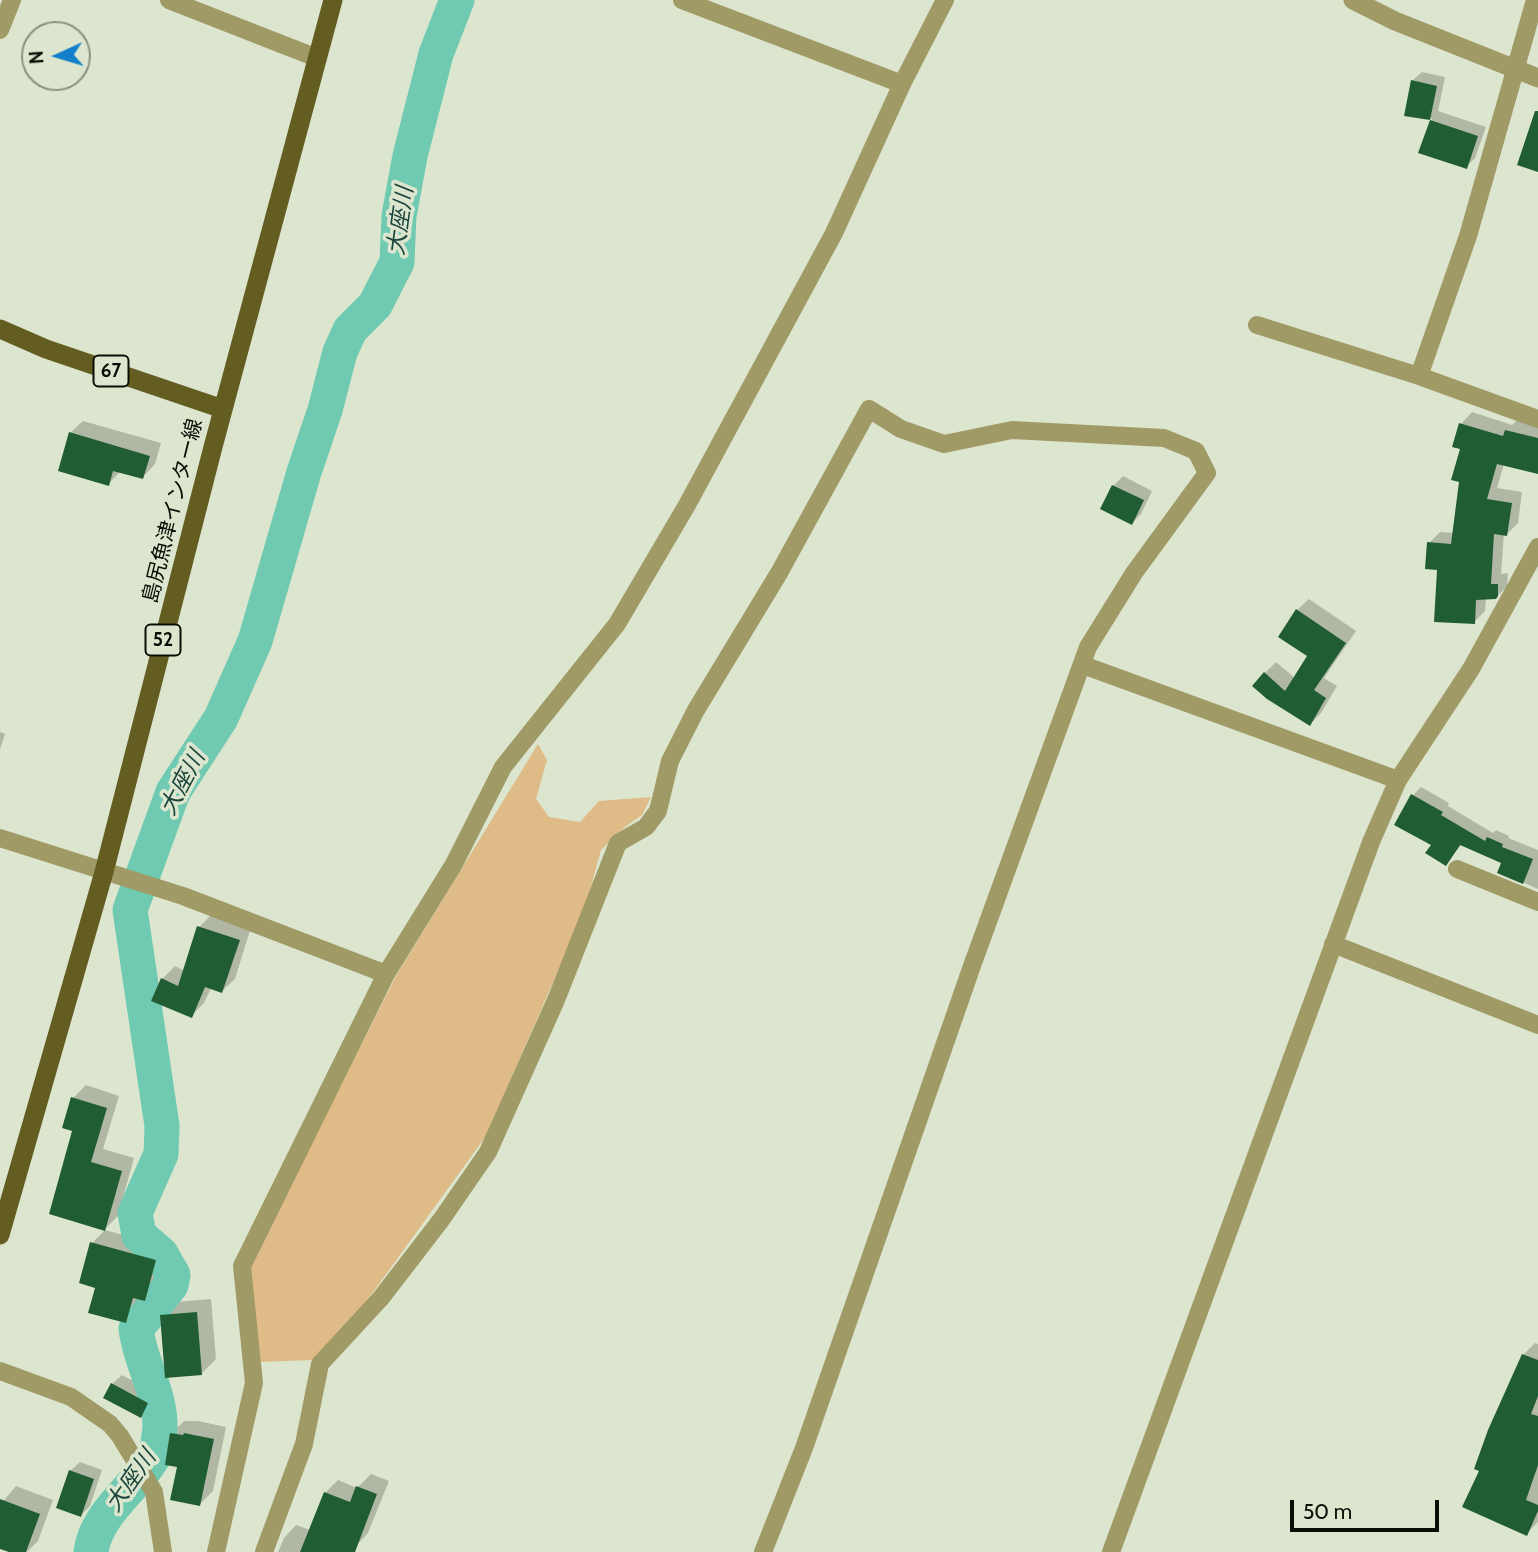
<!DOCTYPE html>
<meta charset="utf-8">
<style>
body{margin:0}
#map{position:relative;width:1538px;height:1552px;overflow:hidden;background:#dce6cf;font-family:Cabin,sans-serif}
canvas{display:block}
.north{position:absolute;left:21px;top:21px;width:70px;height:70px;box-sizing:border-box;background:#dce6cf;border:2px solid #88907f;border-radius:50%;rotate:266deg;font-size:19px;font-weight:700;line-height:28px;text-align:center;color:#0b0e06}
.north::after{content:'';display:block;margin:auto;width:24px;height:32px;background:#1480ca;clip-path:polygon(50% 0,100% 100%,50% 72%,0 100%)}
.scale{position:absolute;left:1290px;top:1500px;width:149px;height:32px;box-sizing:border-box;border:4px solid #0b0e06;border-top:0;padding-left:9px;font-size:21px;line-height:24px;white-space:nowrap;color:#0b0e06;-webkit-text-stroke:5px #dce6cf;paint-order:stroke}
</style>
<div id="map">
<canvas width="1538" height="1552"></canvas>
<div class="north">N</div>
<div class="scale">50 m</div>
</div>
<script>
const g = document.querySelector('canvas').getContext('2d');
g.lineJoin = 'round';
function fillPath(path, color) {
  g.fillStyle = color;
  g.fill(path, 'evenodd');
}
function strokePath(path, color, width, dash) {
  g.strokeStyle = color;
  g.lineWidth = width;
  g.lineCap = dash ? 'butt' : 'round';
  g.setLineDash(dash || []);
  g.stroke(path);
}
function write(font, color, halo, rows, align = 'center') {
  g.font = font + ' Cabin,"Noto Sans JP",sans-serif';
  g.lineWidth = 7;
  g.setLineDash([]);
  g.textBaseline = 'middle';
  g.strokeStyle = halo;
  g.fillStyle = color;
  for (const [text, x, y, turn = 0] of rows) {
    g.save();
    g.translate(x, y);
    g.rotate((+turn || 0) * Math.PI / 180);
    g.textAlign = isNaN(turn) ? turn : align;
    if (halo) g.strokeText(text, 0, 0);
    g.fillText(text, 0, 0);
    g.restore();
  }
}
fillPath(new Path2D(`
 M538 744 547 760 536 799 549 817 580 822 599 801 651 797 642 815 625 827 601 850 585 909 486 1136 353 1320 312 1360 260 1362 250 1264 396 976Z`), '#debb87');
fillPath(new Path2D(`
 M1422 72 1445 77 1438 111 1486 127 1475 158 1466 167 1421 152 1432 119 1406 114 1412 81Z
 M1472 412 1512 425 1518 419 1538 425V473L1504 464 1497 488 1522 492 1518 523 1507 534 1504 533 1501 574 1508 573 1507 586 1496 598H1486L1485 611 1474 622 1438 568 1429 543 1440 532 1455 533 1461 480V424Z
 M83 421 161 443 155 464 143 477 121 471 108 484 70 433Z
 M1123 476 1152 491 1141 514 1132 523 1102 508 1113 486Z
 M1309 599 1356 631 1324 678 1337 686 1321 713 1310 724 1265 673 1276 662 1295 678 1310 656 1297 610Z
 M0 732 5 734 0 749Z
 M1421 787 1449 803 1448 806 1493 833 1496 830 1509 836 1508 838 1538 850V889L1499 872 1503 863 1462 844 1446 864 1433 844 1413 795Z
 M212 914 251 927 235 979 222 991 211 988 204 1003 191 1016 162 979 175 966 185 971 199 927Z
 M86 1085 119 1096 103 1149 134 1158 118 1216 105 1229 74 1130 73 1098Z
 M105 1230 168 1247 157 1287 145 1299 141 1298 138 1308 125 1321 97 1287 92 1243Z
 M211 1299 216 1359 202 1373 161 1316 176 1302Z
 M1535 1343 1538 1344V1522L1527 1533 1481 1470 1523 1355Z
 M122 1375 156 1393 149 1407 140 1416 112 1384Z
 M184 1421H198L226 1427 213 1491 200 1504 179 1465 171 1434Z
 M80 1462 102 1470 90 1506 81 1515 70 1471Z
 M371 1474 389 1481 368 1533 356 1546 347 1552H278L284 1538 296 1525 310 1530 325 1493 338 1480 357 1488Z
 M16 1486 53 1500 38 1541 27 1552H14L0 1547V1505Z`), '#0003');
strokePath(new Path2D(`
 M91 1552C96 1512 137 1488 155 1454 158 1447 159 1435 160 1428 161 1393 140 1363 136 1329L171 1285 173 1275 161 1254 139 1235 135 1213 161 1154 162 1126 130 910 173 792 221 718 255 641 304 472 325 410 340 352 350 330 375 305 397 262 399 216 410 156 436 54 457 0`), '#6fcab1', 35);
fillPath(new Path2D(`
 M1411 80 1437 86 1430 120 1404 116Z
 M1535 111H1538V172L1517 165Z
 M1430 120 1478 136 1467 169 1418 153Z
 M1459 423 1503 436 1505 430 1538 438V474L1497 464 1487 499 1512 503 1507 536 1494 534 1491 584H1498V596L1496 599 1476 600 1475 624 1434 622 1437 570 1425 569 1427 542 1451 544 1459 482 1451 480 1460 449 1452 447Z
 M69 432 150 456 143 479 113 471 109 486 58 471Z
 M1112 485 1144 500 1132 525 1100 509Z
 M1296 609 1346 643 1314 690 1326 698 1310 726 1267 699 1252 686 1264 672 1285 691 1307 656 1278 637Z
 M1411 794 1443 812 1441 815 1485 841 1487 837 1503 844 1502 847 1533 859 1523 884 1497 873 1501 863 1460 845 1446 866 1425 853 1431 845 1394 825Z
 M197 926 240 940 222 993 205 987 192 1018 151 1001 161 978 178 986Z
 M71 1097 107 1108 91 1162 122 1171 105 1231 49 1214 72 1131 62 1128Z
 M90 1242 156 1260 145 1301 133 1298 126 1323 88 1313 95 1288 79 1283Z
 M197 1312 202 1375 165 1378 160 1315Z
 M1522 1354 1538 1360V1396L1531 1414 1538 1416V1465L1526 1500 1538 1505V1511L1527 1536 1462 1507 1479 1471 1474 1469 1488 1430Z
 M111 1383 148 1403 141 1418 103 1398Z
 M170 1433 183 1435 184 1433 214 1439 200 1506 170 1500 177 1467 165 1465Z
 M69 1470 94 1479 81 1517 56 1508Z
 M356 1486 377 1494 355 1552H300L324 1492 350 1502Z
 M0 1499 40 1514 26 1552H9L0 1549Z`), '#205d32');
strokePath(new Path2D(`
 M169 0 317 58
 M1535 0 1468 236 1419 376 1538 419
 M0 30 12 0
 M902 84 945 0
 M1257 325 1419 376
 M1083 665 1398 780
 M0 838 183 896 386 974 242 1266 254 1383 216 1552
 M1457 869 1538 902
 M1333 944 1538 1025
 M386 974 454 864 503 767 617 624 687 505 834 233 902 84 682 0
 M0 1371 71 1397 110 1424 120 1436 154 1492 163 1552
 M264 1552 304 1444 320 1364 381 1298 441 1220 488 1152 556 1000 618 843 646 827 658 811 670 761 696 710 779 573 869 409 901 429 944 444 1012 430 1164 438 1196 451 1207 473 1134 573 1088 647 973 963 804 1448 763 1552
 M1111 1552 1371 842 1398 780 1471 669 1538 547`), '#a09a67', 18);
strokePath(new Path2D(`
 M1353 0 1395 21 1538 78`), '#a09a67', 19);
strokePath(new Path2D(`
 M0 329 46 349 223 409
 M0 1235 104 872 213 447 333 0`), '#645d22', 19);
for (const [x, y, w] of [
 [111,371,35],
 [163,640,35]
]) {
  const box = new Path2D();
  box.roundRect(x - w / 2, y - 15.5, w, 31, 5);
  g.fillStyle = '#dce6cf';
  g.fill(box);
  strokePath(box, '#0b0e06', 2);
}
write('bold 19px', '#0b0e06', null, [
 ["67",111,371],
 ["52",163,640]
]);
write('21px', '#0b0e06', '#dce6cf', [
 ["島尻魚津インター線",173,511,-76]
]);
write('italic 23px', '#1c453b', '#dce6cf', [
 ["大座川",401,221,-82],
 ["大座川",183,783,-62],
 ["大座川",131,1481,-55]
]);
</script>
